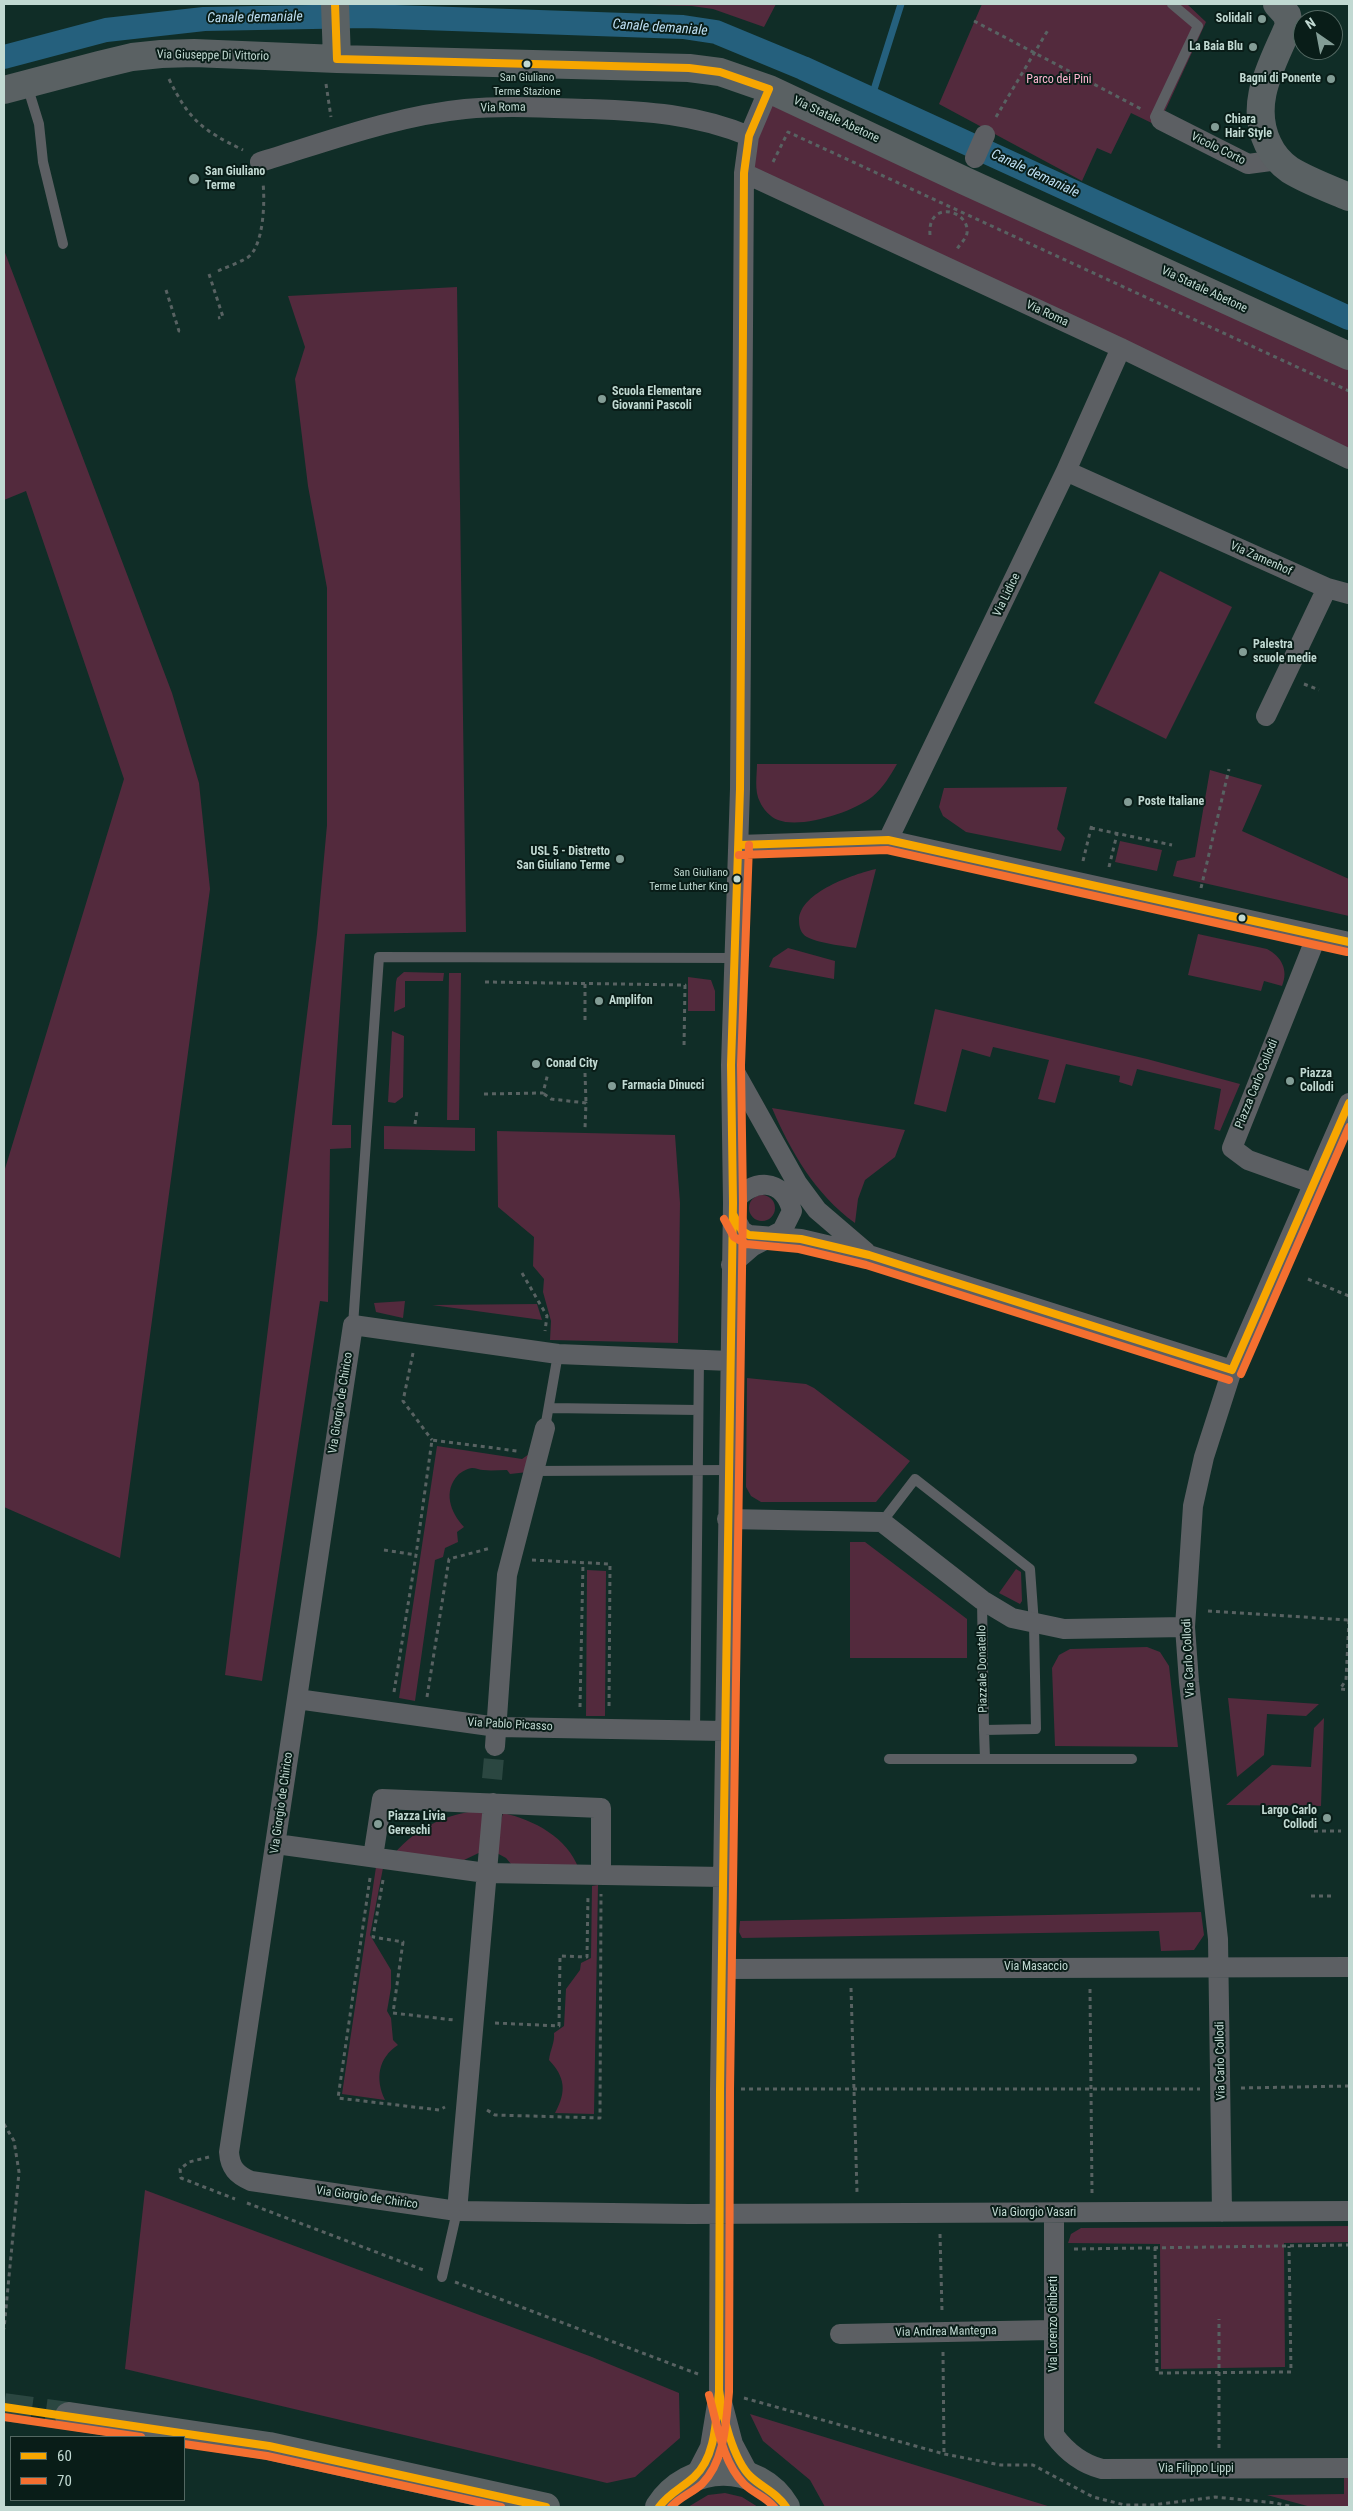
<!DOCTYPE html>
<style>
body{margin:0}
#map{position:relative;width:1353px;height:2511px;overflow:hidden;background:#102d27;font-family:"Roboto Condensed",sans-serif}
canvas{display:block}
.frame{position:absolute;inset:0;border:5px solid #c1d9d2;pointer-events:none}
.legend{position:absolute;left:10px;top:2436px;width:175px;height:65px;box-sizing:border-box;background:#091d18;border:1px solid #536862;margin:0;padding:6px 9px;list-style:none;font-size:15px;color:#c1d9d2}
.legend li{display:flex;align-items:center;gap:10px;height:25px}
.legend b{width:25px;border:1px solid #536862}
.north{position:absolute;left:1293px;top:10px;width:50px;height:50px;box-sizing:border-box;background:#091d18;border:1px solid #536862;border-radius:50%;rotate:327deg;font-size:14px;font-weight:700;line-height:20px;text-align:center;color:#c1d9d2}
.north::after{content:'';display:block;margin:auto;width:18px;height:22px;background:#839d96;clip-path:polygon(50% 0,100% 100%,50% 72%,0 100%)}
</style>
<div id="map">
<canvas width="1353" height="2511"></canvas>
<div class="frame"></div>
<ul class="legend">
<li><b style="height:6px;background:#f7a600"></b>60</li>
<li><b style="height:6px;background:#f46f30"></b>70</li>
</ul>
<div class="north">N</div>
</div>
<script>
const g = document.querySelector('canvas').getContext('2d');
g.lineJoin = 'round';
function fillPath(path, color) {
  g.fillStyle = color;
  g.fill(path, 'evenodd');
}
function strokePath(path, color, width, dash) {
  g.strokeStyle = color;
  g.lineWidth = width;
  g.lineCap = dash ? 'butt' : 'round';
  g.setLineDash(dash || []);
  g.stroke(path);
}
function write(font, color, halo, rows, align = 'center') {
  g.font = font + ' "Roboto Condensed",sans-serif';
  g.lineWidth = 4;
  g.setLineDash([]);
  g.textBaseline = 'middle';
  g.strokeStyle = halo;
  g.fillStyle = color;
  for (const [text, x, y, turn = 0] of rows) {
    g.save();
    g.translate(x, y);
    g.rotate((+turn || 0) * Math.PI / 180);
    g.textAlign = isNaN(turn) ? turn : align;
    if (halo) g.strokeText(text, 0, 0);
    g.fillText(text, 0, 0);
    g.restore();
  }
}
fillPath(new Path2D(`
 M606 4H776L764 27 713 9 692 6Z
 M982 4H1187L1206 22 1158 126 1131 113 1111 154 1097 148 1082 181 939 104Z
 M769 89 1349 356V459L744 173Z
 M4 250 172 693 199 783 210 889 120 1558 4 1507V1172L124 779 26 491 4 500Z
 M457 287 466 932 345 934 332 1125H351V1148L330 1149 328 1302 320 1301 262 1681 225 1675 317 934 327 825V588L308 486 295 379 305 347 288 296Z
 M1160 571 1232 607 1166 739 1094 703Z
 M757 764H897C890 776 883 788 872 797 853 812 801 829 778 820 770 817 763 809 760 802 754 791 757 775 757 764Z
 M1210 770 1262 785 1242 831 1349 879V916L1173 876 1177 861 1195 857Z
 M1067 787 1057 829 1065 838 1061 851 966 832 943 816 939 807 944 788Z
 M1120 841 1162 850 1157 871 1115 862Z
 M876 869 856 948C844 946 817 943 807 937 801 934 799 927 799 920 800 892 854 874 876 869Z
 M1198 934 1267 949C1281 956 1289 970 1282 986L1264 981 1261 991 1188 975Z
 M788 948 835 961 834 979 769 967 773 958Z
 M404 972 444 973 443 981H405V1007L394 1012 396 982 397 978Z
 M449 973H461L459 1120H447Z
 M688 977 711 980 715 991V1011H688Z
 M935 1009 1147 1059 1240 1084 1220 1131 1214 1129 1221 1089 1137 1069 1132 1086 1119 1082 1120 1076 1066 1064 1055 1103 1038 1099 1049 1060 993 1047 990 1057 962 1049 946 1112 914 1104Z
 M392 1031 404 1036 403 1097 395 1103 388 1102Z
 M772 1108 905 1130 895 1157 865 1180 858 1199 855 1223C815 1194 791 1152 772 1108Z
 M384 1126 475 1128V1151L384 1149Z
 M497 1131 675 1135 680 1203 678 1343 550 1340 551 1321 543 1292 544 1279 533 1266 534 1237 498 1207Z
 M749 1208a13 13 0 1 1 26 0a13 13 0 1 1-26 0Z
 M405 1301 403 1318 376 1312 374 1303Z
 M537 1304 542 1320 432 1305Z
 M747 1378 806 1384 814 1388 910 1461 876 1502H761L751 1496 746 1487Z
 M437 1446 522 1459 532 1452 528 1472 510 1474 507 1470C499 1470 491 1471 483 1470 480 1470 476 1468 472 1468 468 1468 461 1472 458 1475 443 1491 450 1512 464 1527L457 1532 458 1542 445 1548 443 1557 435 1560 415 1701 399 1698Z
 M850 1542H865L967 1619V1658H850Z
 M1016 1569 1021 1572 1022 1601 1020 1604 999 1593Z
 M587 1570 606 1571 605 1716H586Z
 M1147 1647 1160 1652 1169 1666 1178 1747 1055 1746 1052 1668 1059 1655 1070 1649Z
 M1228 1698 1319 1704 1306 1716 1267 1714 1264 1755 1237 1777Z
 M1324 1718 1321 1806 1226 1805 1272 1765 1311 1767 1314 1728Z
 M482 1810 485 1850 464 1860 394 1854C417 1827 446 1814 482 1810Z
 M503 1813C534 1820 567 1837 579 1869L511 1864 506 1858 493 1851Z
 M376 1867 383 1868 370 1935 391 1970V1988L387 2011 391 2018 393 2040 398 2045C378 2058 375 2079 385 2100L342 2094Z
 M598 1885 594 2114 555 2113C567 2091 565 2077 549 2060 550 2050 555 2043 554 2033L564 2026 566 1989 580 1970 581 1963 591 1958 592 1886Z
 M1201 1912 1204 1935 1194 1950 1161 1951 1159 1931 742 1938 739 1932 740 1921Z
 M145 2190 592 2357 679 2393 680 2438 635 2477 607 2483 125 2369Z
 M1349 2226V2242L1284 2243 1285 2367 1161 2369 1160 2244 1068 2243 1071 2234 1081 2228Z
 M750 2414 1051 2507H825L810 2480 763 2441Z
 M1344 2477 1349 2478V2507H1311L1267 2495 1344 2494Z
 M725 2493 742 2497 758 2507H688L708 2495Z`), '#532a3d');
strokePath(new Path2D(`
 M364 4 366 16
 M871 99 901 4`), '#25607d', 7);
strokePath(new Path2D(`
 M4 57 106 30 204 19 366 16 683 27 716 32 803 68 1349 318`), '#25607d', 24);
strokePath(new Path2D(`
 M492 1779 495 1746`), '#2b4741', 20, [20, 10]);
strokePath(new Path2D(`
 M4 2407 69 2416`), '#2b4741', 28, [28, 14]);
strokePath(new Path2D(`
 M974 21 1141 109
 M169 79C189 120 202 130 243 150
 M326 84 331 117
 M996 117 1048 30
 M773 162 788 132 1349 391
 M930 235C927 199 970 210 967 233 966 239 960 244 957 249
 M218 271C227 267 238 263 247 258 264 247 265 201 263 183
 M209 274 223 317 218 318
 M166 290 179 331H183
 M1304 684 1319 690
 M1091 828 1172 845
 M1083 861 1092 824
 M1109 867 1117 834
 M1201 888 1229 769
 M485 982 685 985 684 1047
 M585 984V1022
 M585 1073 586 1103
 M484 1094 543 1093 548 1073
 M544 1094 551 1099 586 1103 585 1128
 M415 1124 417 1111
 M522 1273 547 1316 545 1331
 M1308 1279 1349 1296
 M413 1353 403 1401 432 1440
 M384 1550 416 1555
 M532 1560 610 1564 609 1709
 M1208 1611 1349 1620
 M1349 1620 1346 1680 1340 1689 1349 1690
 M394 1692 416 1555 432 1440 517 1451
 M427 1697 449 1559 491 1548
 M580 1707 583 1563
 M1314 1831H1341
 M370 1878 338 2098 439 2110 445 2107
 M383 1880 373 1937 403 1942 393 2013 454 2020
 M1311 1896H1334
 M851 1988 857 2192
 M1090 1989 1092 2193
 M495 2023 559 2026 560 1956 587 1957 588 1895
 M1241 2088 1349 2086
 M741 2089H1200
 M487 2110 495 2115 600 2118 601 1894
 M4 2124 14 2141 19 2172 4 2329
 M209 2157 189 2162 180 2169 181 2178 235 2199
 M247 2203 426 2271
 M940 2234 942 2311
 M1155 2247 1157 2373 1291 2372 1289 2246
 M1074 2249 1349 2245
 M455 2282 698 2374
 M943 2352 944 2454
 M744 2398 944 2454 1001 2465H1033L1093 2497 1125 2505H1153L1215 2497 1276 2503 1293 2507
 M1219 2448V2319`), '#586262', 3, [4, 4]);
strokePath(new Path2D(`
 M27 85 39 124 43 162 63 244
 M1155 117 1198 26 1172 4
 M353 1325 379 957 735 958
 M549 1408 698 1410
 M545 1428 558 1354
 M532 1471 728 1470
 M882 1522 915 1479 1030 1569 1034 1624 1036 1729 984 1730 982 1600
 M984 1730 985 1759
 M695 1731 699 1359
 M889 1759H1132
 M442 2277 457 2211`), '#5c5f63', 10);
strokePath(new Path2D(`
 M1161 120 1248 164 1278 160
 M975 158 985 135
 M260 162C326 142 395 116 465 109 506 105 548 108 590 109 646 111 696 114 749 136
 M744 173 1121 348 1349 459
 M1066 471 1327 588 1266 716
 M1327 588 1349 594
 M888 840 1066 471 1121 348
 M739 845 888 840 1349 942
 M732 1067 797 1183 817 1210 866 1252
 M1315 1184 1248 1160 1232 1148 1317 935
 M733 1214 742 1231 749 1235 801 1239 869 1255 1232 1370
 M731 1265 753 1246 782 1231 792 1211C783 1177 752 1178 733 1203
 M730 1361 558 1354 353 1325 229 2152C230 2168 237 2175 251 2181L457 2211 689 2214 1349 2211
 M727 1519 882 1522 982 1600 1012 1618 1064 1629 1185 1627
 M297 1699 497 1727 725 1731
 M495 1746 507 1575 545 1428
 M276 1844 486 1873 723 1877
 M373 1857 382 1799 601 1808V1875
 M722 1969 1349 1967
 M457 2211 493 1803
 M1222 2212 1218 1939 1189 1682 1185 1627 1193 1506 1204 1457 1232 1370 1349 1103
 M1054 2213V2435C1066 2451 1082 2464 1102 2469L1349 2468
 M840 2334 1053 2330
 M722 2402 733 2444 750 2476
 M695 2476 710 2447 719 2392 720 2089 733 1203 731 1065 740 789 744 173 749 136 769 89`), '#5c5f63', 20);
strokePath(new Path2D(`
 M335 4 337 59
 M1277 4 1287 15 1289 25C1273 64 1248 102 1268 144 1273 155 1280 163 1290 170 1308 181 1330 189 1349 197
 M4 90 99 65 132 57 161 54 194 53 337 59 689 68 720 72 769 89 965 181 1349 356
 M69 2416 269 2446 546 2507
 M659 2507C688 2461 758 2459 786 2507`), '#5a6163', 28);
strokePath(new Path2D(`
 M335 4 337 59
 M337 59 689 68 720 72 769 89
 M739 845 888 840 1349 942
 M733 1214 742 1231 749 1235 801 1239 869 1255 1232 1370
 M1232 1370 1349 1103
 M719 2390C722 2414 733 2460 751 2477 763 2488 777 2493 786 2507
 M4 2407 269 2446 546 2507
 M659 2507C669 2493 682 2488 694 2477 716 2457 716 2419 719 2392L720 2089 733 1203 731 1065 740 789 744 173 749 136 769 89`), '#f7a600', 8);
strokePath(new Path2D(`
 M739 855 887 850 1347 952
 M724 1219 734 1237 746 1244 799 1249 866 1265 1229 1380
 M1241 1374 1349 1127
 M709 2395C717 2423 722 2462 744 2484 753 2493 766 2497 774 2507
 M4 2417 141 2437
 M184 2444 267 2456 501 2507
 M671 2507C680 2497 692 2493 702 2484 725 2461 726 2422 729 2392L730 2089 743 1203 741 1065 749 845`), '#f46f30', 8);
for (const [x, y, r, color] of [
 [1262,19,5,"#839d96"],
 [1253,47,5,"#839d96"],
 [527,64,4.5,"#c1d9d2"],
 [1331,79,5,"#839d96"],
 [1215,127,5,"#839d96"],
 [194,179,6,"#839d96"],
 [602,399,5,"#839d96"],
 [1243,652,5,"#839d96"],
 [1128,802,5,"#839d96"],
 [620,859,5,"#839d96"],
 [737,879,4.5,"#c1d9d2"],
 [1242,918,4.5,"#c1d9d2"],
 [599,1001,5,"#839d96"],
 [536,1064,5,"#839d96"],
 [1290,1081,5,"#839d96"],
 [612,1086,5,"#839d96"],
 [1327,1818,5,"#839d96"],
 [378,1824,5,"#839d96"]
]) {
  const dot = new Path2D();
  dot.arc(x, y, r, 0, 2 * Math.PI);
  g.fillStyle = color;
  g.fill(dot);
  strokePath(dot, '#091d18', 2);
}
write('11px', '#c1d9d2', '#091d18', [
 ["San Giuliano",527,78],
 ["Terme Stazione",527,92],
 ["San Giuliano",728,873,"right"],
 ["Terme Luther King",728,887,"right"]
]);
write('bold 12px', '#c1d9d2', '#091d18', [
 ["Solidali",1252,19,"right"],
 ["La Baia Blu",1243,47,"right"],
 ["Bagni di Ponente",1321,79,"right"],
 ["Chiara",1225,120],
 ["Hair Style",1225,134],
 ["San Giuliano",205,172],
 ["Terme",205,186],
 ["Scuola Elementare",612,392],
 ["Giovanni Pascoli",612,406],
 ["Palestra",1253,645],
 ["scuole medie",1253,659],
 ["Poste Italiane",1138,802],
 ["USL 5 - Distretto",610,852,"right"],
 ["San Giuliano Terme",610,866,"right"],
 ["Amplifon",609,1001],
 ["Conad City",546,1064],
 ["Piazza",1300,1074],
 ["Collodi",1300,1088],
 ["Farmacia Dinucci",622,1086],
 ["Largo Carlo",1317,1811,"right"],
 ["Collodi",1317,1825,"right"],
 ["Piazza Livia",388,1817],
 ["Gereschi",388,1831]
], 'left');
write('12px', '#c1d9d2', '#091d18', [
 ["Via Giuseppe Di Vittorio",213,56,1],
 ["Via Roma",503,108,-1],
 ["Via Statale Abetone",836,120,25],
 ["Vicolo Corto",1218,149,26],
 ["Via Statale Abetone",1204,290,25],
 ["Via Roma",1047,314,25],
 ["Via Zamenhof",1261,559,24],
 ["Via Lidice",1007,595,-64],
 ["Piazza Carlo Collodi",1257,1084,-68],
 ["Via Giorgio de Chirico",341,1403,-81],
 ["Via Carlo Collodi",1189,1658,-93],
 ["Piazzale Donatello",983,1669,-91],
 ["Via Pablo Picasso",510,1725,3],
 ["Via Giorgio de Chirico",282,1803,-82],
 ["Via Masaccio",1036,1967],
 ["Via Carlo Collodi",1221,2061,-91],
 ["Via Giorgio de Chirico",367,2198,8],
 ["Via Giorgio Vasari",1034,2213],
 ["Via Lorenzo Ghiberti",1054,2324,-90],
 ["Via Andrea Mantegna",946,2332,-1],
 ["Via Filippo Lippi",1196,2469]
]);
write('12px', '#feb6d1', '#091d18', [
 ["Parco dei Pini",1059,80]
]);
write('italic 14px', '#bedff3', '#091d18', [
 ["Canale demaniale",255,18,-1],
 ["Canale demaniale",660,28,4],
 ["Canale demaniale",1035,174,25]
]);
</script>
